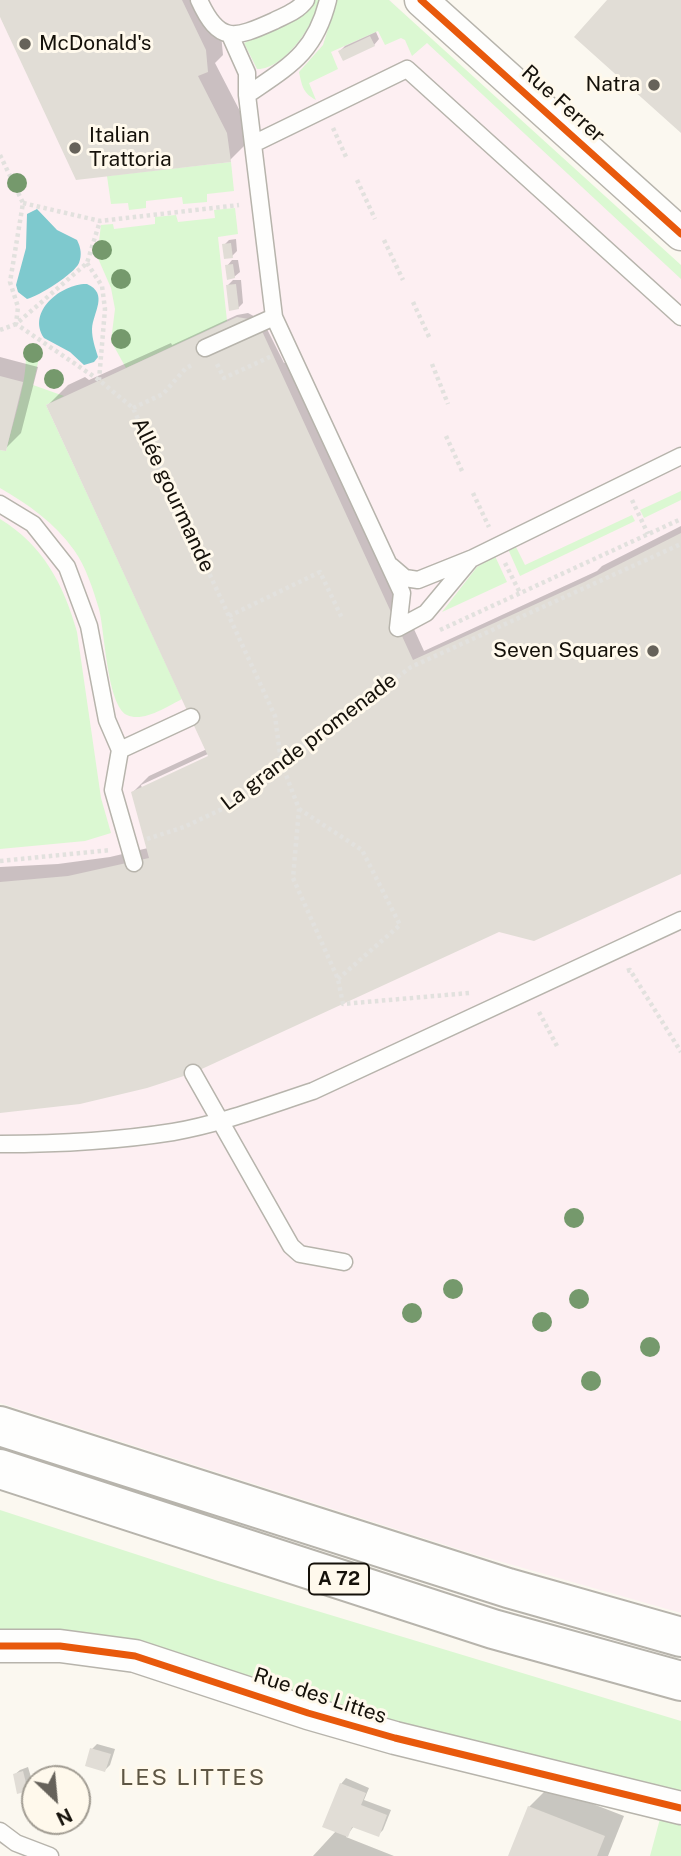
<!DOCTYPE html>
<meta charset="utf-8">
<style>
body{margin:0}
#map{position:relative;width:681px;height:1856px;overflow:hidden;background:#fbf8f0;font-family:"Public Sans",sans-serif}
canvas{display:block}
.north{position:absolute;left:21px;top:1765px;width:70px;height:70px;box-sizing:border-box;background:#fff9ec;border:2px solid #a19c92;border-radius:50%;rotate:154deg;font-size:19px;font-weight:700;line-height:28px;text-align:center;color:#15110a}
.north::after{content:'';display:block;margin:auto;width:24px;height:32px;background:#66625a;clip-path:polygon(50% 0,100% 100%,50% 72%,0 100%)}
</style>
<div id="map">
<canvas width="681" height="1856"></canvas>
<div class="north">N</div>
</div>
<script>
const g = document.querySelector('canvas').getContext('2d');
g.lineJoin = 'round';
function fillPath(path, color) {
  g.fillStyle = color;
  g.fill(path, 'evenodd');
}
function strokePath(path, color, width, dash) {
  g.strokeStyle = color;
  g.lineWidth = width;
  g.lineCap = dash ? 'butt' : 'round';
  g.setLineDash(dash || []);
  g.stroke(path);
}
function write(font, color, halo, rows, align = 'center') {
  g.font = font + ' "Public Sans",sans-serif';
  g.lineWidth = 6;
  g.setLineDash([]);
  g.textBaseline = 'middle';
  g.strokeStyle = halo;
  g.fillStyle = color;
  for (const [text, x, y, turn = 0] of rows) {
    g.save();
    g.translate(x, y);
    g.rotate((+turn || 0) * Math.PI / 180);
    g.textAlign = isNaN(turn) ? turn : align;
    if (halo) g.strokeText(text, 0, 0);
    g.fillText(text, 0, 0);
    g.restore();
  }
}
fillPath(new Path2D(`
 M0 0H390L681 275V1613L474 1554 0 1403Z`), '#fdeff2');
fillPath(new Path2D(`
 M314 0H320C315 24 284 70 257 69L244 43 304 15Z
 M337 0H389L681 265V279L427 43 412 56 405 40 401 38 385 45 378 31 331 52 338 69 309 83 316 100C303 93 302 86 299 72L323 45Z
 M231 162 234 191 207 194V202L183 204 182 197 146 201V208L129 210 128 203 111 204 107 176Z
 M235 208 238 234 218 237 227 321 126 368 111 341 115 309 111 288 97 256 101 225 113 224 114 229 155 224V217L176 215 178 222 215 218 214 210Z
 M33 345 39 358 33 385 64 396 46 405 182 699C168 706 143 723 127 715 107 705 105 633 99 609 93 589 86 567 74 550 55 523 28 504 0 488V450L6 451C11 429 32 367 24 349Z
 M681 491V500L644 518 640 510Z
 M632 515 635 521 520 576 508 549 515 545 525 565Z
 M0 519C43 545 64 585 77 632L101 798 111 833 85 841 0 849Z
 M495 556 507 582 442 612 477 567Z
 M0 1510 218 1581 681 1721V1794L329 1707 129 1639 68 1630 0 1632Z
 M661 1815 681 1823V1856H650Z`), '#dbf8d2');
fillPath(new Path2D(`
 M37 209 57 230 77 240C81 248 82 255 79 263 74 274 39 296 27 299L18 292 16 285 26 248 27 214Z
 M87 284C109 294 93 312 92 329 92 339 95 347 98 357L94 362 84 365 70 352 44 338C26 311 63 283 87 284Z`), '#7ec9ce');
fillPath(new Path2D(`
 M0 0H205L221 34 223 55 215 63 243 117 246 144 230 160 0 13Z
 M376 32 379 39 374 45 340 51 345 46Z
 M236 239 237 251 232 256 224 245 229 240Z
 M232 260H238L240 272 234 277 227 266Z
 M233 280H241L243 303 238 308 228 285Z
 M248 313 263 321 284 363 291 360 424 651 597 571 602 566 681 526V872L499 930 0 1111V867L58 864 110 857 148 848 133 792 149 776 207 749 48 405 68 385 85 377 89 380 171 343 172 345 237 315ZM210 753V757L142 788 141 785Z
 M0 357 38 367 21 433 5 449 0 448Z
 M97 1744 115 1749 110 1765 105 1770 92 1749Z
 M28 1767 33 1784 27 1790 14 1775 20 1770Z
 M346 1778 369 1788 364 1800 391 1810 383 1830 378 1835 354 1826 346 1837 394 1856H313L336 1831 341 1784Z
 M549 1787 624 1816 608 1856H510L529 1807Z`), '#0003');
fillPath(new Path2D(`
 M0 0H182L206 50 208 72 198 76 227 133 231 162 76 180 0 17Z
 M607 0H681V133L574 37Z
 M370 36 375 46 343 61 338 51Z
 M231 243 233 258 224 259 222 244Z
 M233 264 235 278 227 280 225 265Z
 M236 284 239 309 229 311 226 285Z
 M237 317 249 319 262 331 413 660 584 582 681 533V874L534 941 499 932 193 1073 147 1088 80 1104 0 1113V882L68 876 149 858 131 792 208 756 46 405Z
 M0 376 23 382 6 451 0 450Z
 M90 1748 111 1754 105 1772 85 1766Z
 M23 1771 28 1791 17 1794 13 1774Z
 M340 1783 366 1793 361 1805 387 1815 379 1837 352 1827 348 1837 322 1827Z
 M528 1806 605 1836 597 1856H508Z`), '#e1ddd6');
const lane = new Path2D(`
 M199 0C219 44 234 39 274 21 286 15 298 11 306 0
 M230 35 247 73V95L274 317 402 593 398 628
 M247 95C289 66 315 53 328 0
 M253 144 407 69 681 317
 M205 348 274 317
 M0 504 33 524 67 567 89 626 107 720 120 750 113 790 134 863
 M391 566 405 578 418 580 473 558 681 456
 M398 628 426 613 471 559
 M120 750 191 717
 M193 1073 291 1246 300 1254 344 1262
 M0 1144C57 1144 116 1141 173 1132 220 1124 267 1106 313 1091L681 920
 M0 1831 16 1843 50 1856`);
const street = new Path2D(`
 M421 0 681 234
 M0 1646H60L135 1656 308 1713 395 1738 681 1808`);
const highway = new Path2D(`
 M0 1426 508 1588 681 1637
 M0 1469 493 1629 681 1681`);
strokePath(lane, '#b7b4ac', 19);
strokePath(street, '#b7b4ac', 35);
strokePath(highway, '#b7b4ac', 42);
strokePath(new Path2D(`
 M333 128 347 159
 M0 155 23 203 10 282 18 307 16 324 99 380 133 408 275 716 281 762 299 809 293 878 338 979 343 1004 469 993
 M357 180 375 219
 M23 203 100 221 239 205
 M384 240 403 280
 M87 263 102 286 105 309 99 380
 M413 302 430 339
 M0 330 16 324 87 263 100 221
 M217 364 224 378 272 356
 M432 364 448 404
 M133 408 163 394 186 368 192 365
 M446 436 462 471
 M473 493 489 527
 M632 500 648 534
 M505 563 520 593
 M229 616 320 572 342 618
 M440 630 681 519
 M299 809 362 850 400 925 338 979
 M147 839 184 827 235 803 281 762 411 667 681 544
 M0 861 111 850
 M627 971 630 970 681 1052
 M539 1012 558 1048`), '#e2e1de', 4.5, [3.5, 3.5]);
strokePath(lane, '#fefefd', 16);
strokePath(street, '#fefefd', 32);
strokePath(highway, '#fefefd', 38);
strokePath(new Path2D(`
 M421 0 681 234
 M0 1646H60L135 1656 308 1713 395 1738 681 1808`), '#e8590c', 7);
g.fillStyle = '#75996c';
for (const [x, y] of [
 [17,183],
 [102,250],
 [121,279],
 [121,339],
 [33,353],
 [54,379],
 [574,1218],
 [453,1289],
 [579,1299],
 [412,1313],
 [542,1322],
 [650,1347],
 [591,1381]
]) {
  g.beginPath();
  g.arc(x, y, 10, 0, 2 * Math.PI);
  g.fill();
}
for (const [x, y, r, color] of [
 [25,44,7,"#66625a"],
 [654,85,7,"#66625a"],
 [75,148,7,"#66625a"],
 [653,651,7,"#66625a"]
]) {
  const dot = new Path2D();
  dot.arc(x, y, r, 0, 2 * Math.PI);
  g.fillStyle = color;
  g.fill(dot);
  strokePath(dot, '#fff9ec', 2.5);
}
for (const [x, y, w] of [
 [339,1579,60]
]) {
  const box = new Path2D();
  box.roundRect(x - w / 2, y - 15.5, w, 31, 5);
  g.fillStyle = '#fff9ec';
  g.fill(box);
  strokePath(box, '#15110a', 2);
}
write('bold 19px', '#15110a', null, [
 ["A 72",339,1579]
]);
write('21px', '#15110a', '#fff9ec', [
 ["McDonald's",39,44],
 ["Natra",640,85,"right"],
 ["Italian",89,136],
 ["Trattoria",89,160],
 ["Seven Squares",639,651,"right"]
], 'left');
write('21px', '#15110a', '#fff9ec', [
 ["Rue Ferrer",563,104,42],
 ["Allée gourmande",173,495,65],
 ["La grande promenade",309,742,-37],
 ["Rue des Littes",320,1696,18]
]);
g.letterSpacing = '2px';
write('23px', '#5e5644', '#fff9ec', [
 ["LES LITTES",193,1778]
]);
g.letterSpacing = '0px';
</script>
